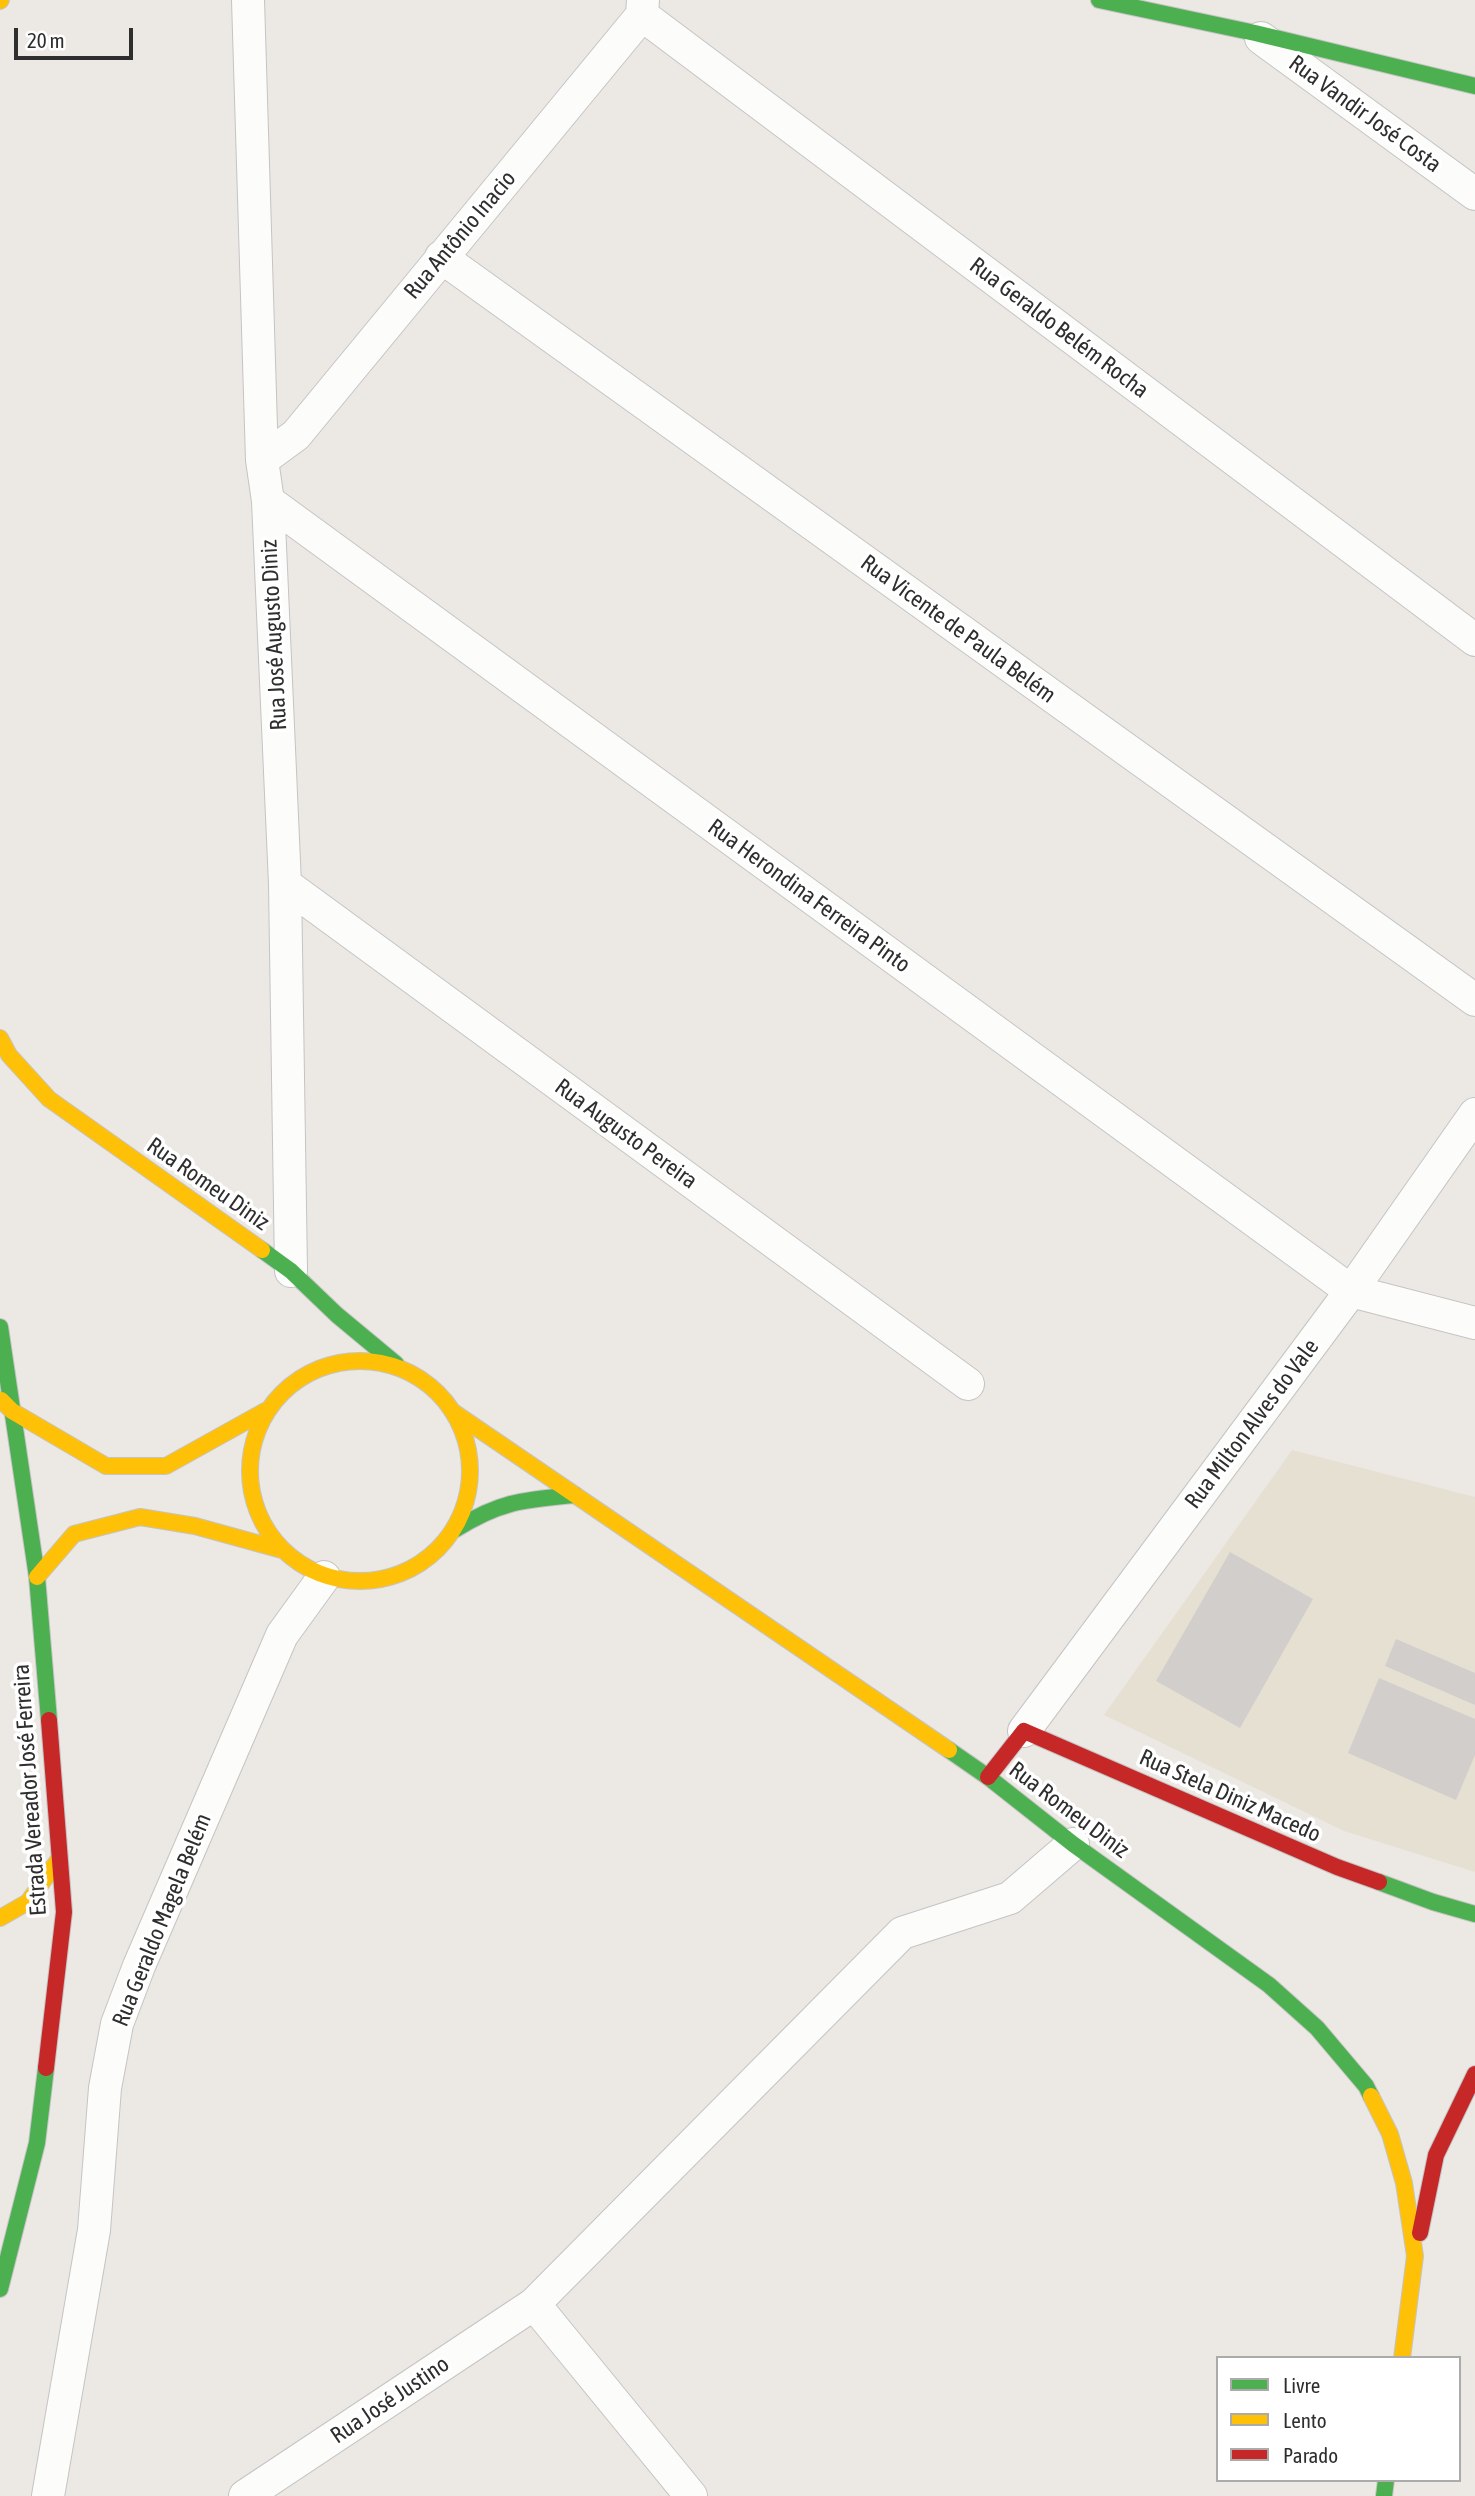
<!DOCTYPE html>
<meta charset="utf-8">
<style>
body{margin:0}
#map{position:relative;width:1475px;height:2496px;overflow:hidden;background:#ece8e4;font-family:"Asap Condensed",sans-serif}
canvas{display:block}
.legend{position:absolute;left:1216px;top:2356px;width:245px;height:126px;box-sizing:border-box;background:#fff;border:2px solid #ababab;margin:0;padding:9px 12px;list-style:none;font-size:21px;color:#2e2e2e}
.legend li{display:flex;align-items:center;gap:14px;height:35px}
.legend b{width:35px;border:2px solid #ababab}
.scale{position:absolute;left:14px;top:28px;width:119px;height:32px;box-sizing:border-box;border:4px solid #2e2e2e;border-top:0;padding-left:9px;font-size:21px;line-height:24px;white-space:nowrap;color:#2e2e2e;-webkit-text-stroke:5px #fff;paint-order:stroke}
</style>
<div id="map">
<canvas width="1475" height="2496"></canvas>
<ul class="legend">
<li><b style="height:9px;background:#4caf50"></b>Livre</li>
<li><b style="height:9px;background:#ffc107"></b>Lento</li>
<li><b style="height:9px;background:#c62828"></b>Parado</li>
</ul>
<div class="scale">20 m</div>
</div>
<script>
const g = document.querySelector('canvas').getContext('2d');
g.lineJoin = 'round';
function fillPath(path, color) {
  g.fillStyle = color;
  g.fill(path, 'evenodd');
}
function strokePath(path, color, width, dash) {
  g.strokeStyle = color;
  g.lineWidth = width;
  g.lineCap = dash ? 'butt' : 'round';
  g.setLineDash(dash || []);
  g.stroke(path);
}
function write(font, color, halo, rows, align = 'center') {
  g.font = font + ' "Asap Condensed",sans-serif';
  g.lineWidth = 7;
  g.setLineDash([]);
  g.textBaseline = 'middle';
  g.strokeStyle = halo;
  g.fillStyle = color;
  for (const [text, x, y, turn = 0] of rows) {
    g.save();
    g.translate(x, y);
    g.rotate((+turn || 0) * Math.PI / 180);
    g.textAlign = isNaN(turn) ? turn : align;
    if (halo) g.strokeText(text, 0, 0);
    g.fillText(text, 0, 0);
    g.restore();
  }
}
fillPath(new Path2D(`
 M1292 1450 1475 1497V1872L1344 1831 1104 1715Z`), '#e6e0d3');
fillPath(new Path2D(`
 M1230 1552 1313 1599 1240 1728 1156 1681Z
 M1396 1639 1475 1673V1705L1385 1666Z
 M1379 1678 1475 1719V1755L1456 1800 1348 1753Z`), '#d1cecb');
const street = new Path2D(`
 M248 0 262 460 268 501 285 884 291 1271
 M642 15 1475 640
 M1261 38 1475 194
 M441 257 1475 1000
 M262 460 296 435 642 15 643 0
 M268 501 1351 1291 1475 1323
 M285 884 968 1384
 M1024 1731 1351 1291 1475 1114
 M534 2304 691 2496
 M48 2496 94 2230 105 2088 117 2024 139 1966 282 1635 324 1577
 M245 2496 534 2304 902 1933 1010 1898 1073 1844`);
const fast = new Path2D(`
 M1099 0 1255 33 1475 86
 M262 1250 291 1271 337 1315 396 1364
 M0 1327 37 1577 49 1720
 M456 1529C501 1501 523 1500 575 1495
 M949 1750 988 1777 1073 1844 1269 1985 1317 2028 1366 2086 1371 2096
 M1379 1882 1433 1902 1475 1914
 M0 2289 37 2143 46 2068
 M1384 2496 1386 2480`);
const slow = new Path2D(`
 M0 1 1 0
 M0 1038 9 1055 49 1099 262 1250
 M250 1471a110 110 0 1 1 220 0a110 110 0 1 1-220 0Z
 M1 1400 12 1411 106 1466H166L265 1411
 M452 1411 949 1750
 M37 1577 74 1534 140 1517 195 1526 282 1550
 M0 1918 28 1902 59 1859
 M1371 2096 1390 2134 1404 2183 1415 2256 1402 2358`);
const jam = new Path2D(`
 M988 1777 1024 1731 1337 1867 1379 1882
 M46 2068 64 1912 49 1720
 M1420 2233 1436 2155 1475 2074`);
strokePath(street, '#c5c4c5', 34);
strokePath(fast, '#c5c4c5', 18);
strokePath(slow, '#c5c4c5', 18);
strokePath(jam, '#c5c4c5', 18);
strokePath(street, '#fcfcfb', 32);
strokePath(fast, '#4caf50', 16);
strokePath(slow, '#ffc107', 16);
strokePath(jam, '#c62828', 16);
write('23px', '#2e2e2e', '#fff', [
 ["Rua Vandir José Costa",1365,114,36],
 ["Rua Antônio Inacio",460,235,-50],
 ["Rua Geraldo Belém Rocha",1059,328,37],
 ["Rua Vicente de Paula Belém",958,629,36],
 ["Rua José Augusto Diniz",274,635,-93],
 ["Rua Herondina Ferreira Pinto",809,896,36],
 ["Rua Augusto Pereira",626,1134,36],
 ["Rua Romeu Diniz",208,1184,35],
 ["Rua Milton Alves do Vale",1252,1424,-53],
 ["Estrada Vereador José Ferreira",30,1790,-94],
 ["Rua Stela Diniz Macedo",1230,1796,24],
 ["Rua Romeu Diniz",1069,1810,37],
 ["Rua Geraldo Magela Belém",162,1920,-68],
 ["Rua José Justino",390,2400,-34]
]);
</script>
